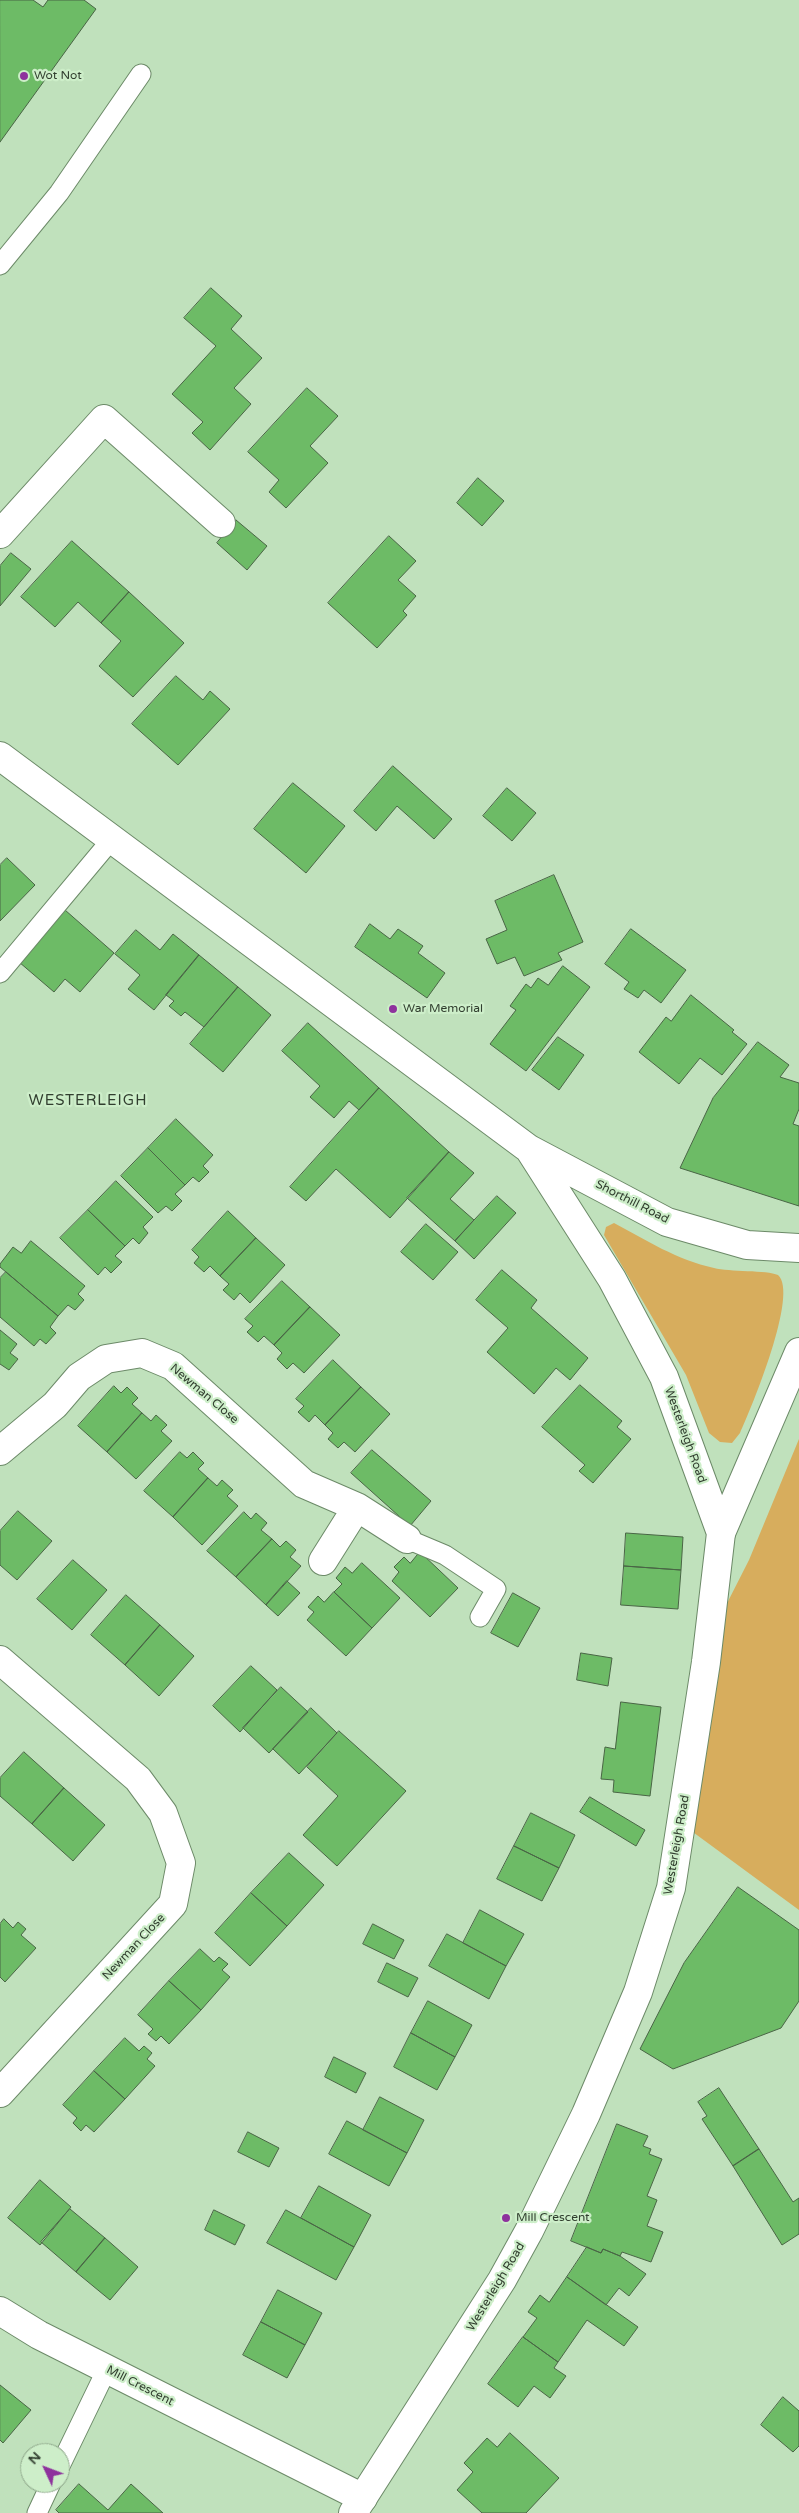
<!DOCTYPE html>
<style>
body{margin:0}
#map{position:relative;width:799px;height:2513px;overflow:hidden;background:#c0e1bc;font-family:"Varela Round",sans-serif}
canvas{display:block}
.north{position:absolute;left:20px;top:2443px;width:50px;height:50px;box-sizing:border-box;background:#cdeec9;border:1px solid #8fa88b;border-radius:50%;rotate:313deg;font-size:14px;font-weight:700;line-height:20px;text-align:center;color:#313e2f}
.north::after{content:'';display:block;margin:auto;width:18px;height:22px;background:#8e329d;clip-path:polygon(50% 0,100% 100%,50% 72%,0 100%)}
</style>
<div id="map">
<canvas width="799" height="2513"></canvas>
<div class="north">N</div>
</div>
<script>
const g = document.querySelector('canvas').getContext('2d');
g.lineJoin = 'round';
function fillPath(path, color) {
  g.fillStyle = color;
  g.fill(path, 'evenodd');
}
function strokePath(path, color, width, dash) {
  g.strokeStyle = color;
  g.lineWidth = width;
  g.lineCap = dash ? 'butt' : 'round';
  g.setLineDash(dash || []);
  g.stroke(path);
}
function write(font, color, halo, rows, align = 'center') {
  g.font = font + ' "Varela Round",sans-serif';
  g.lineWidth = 4.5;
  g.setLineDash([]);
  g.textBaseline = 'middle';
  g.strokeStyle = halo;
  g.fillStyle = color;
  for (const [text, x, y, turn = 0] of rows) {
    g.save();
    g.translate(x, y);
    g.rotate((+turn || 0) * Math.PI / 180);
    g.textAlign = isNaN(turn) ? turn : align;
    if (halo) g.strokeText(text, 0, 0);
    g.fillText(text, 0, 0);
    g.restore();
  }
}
fillPath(new Path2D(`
 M614 1223C646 1240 677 1260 714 1268 729 1272 767 1270 778 1275 799 1293 752 1407 740 1433L732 1443 720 1442 709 1433 686 1375 604 1235 606 1227Z
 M799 1439V1910L686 1827 718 1621 749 1560Z`), '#d7ad5d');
const building = new Path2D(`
 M0 0H33L43 7 48 0H84L96 9 0 142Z
 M211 288 242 316 231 329 262 358 234 388 251 404 210 450 192 433 203 422 172 394 216 346 184 318Z
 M307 388 338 416 310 446 328 463 286 508 269 492 279 480 248 452Z
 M478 478 504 501 482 526 457 503Z
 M236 520 267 546 247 570 217 543Z
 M389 536 416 561 398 580 416 596 403 611 407 615 377 648 328 603Z
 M72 541 129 592 101 623 78 602 55 627 21 597Z
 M11 553 31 569 0 606V566Z
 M129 592 184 643 133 697 99 666 121 641 101 623Z
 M176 676 203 700 210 691 230 709 178 765 132 724Z
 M393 766 452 819 434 839 397 806 376 831 354 811Z
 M293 783 345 826 306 873 254 829Z
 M507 788 536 813 512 841 483 816Z
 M7 858 35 885 0 921V865Z
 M554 875 583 942 558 953 562 960 524 976 515 957 497 964 486 939 507 930 495 901Z
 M65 910 114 953 80 992 65 979 54 992 19 962Z
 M370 924 390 939 398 929 423 946 418 953 445 973 427 998 355 947Z
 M631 929 686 970 661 1003 644 990 638 998 624 989 629 982 605 964Z
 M136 930 160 950 173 934 199 955 154 1010 128 989 140 975 115 954Z
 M199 955 238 987 204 1027 185 1012 181 1016 169 1006 174 1001 166 995Z
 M563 966 590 987 526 1071 490 1044 516 1010 510 1006 526 984 531 988 538 978 548 985Z
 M238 987 271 1015 223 1072 190 1044Z
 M691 995 734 1030 732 1032 747 1044 722 1075 700 1058 679 1084 639 1052 666 1017 671 1021Z
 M308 1023 379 1088 359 1110 349 1101 334 1118 310 1097 320 1086 282 1051Z
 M558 1037 584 1055 559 1090 532 1070Z
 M758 1042 789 1065 780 1077 799 1083V1109L793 1124 799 1126V1206L680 1168 713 1098Z
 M379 1088 449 1152 390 1218 336 1169 306 1201 290 1187Z
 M176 1119 213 1155 203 1166 209 1172 199 1182 193 1177 185 1185 148 1148Z
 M148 1148 185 1185 175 1194 182 1201 172 1211 166 1206 158 1213 121 1176Z
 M449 1152 474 1173 450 1199 474 1220 455 1241 407 1198Z
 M116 1181 153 1217 143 1227 148 1233 139 1244 133 1238 125 1246 88 1210Z
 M497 1196 516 1213 474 1259 455 1241Z
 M88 1210 125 1246 115 1256 122 1262 111 1273 105 1267 98 1275 60 1238Z
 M228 1211 256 1238 220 1276 210 1266 204 1272 194 1263 199 1257 192 1250Z
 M426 1224 458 1252 433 1280 401 1252Z
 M256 1238 285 1265 250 1303 240 1293 234 1300 223 1290 229 1284 220 1276Z
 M31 1241 85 1286 78 1294 84 1300 75 1310 68 1305 58 1316 0 1267V1264L13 1247 21 1253Z
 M502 1270 537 1300 531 1308 588 1358 570 1380 556 1368 534 1394 487 1352 508 1328 476 1300Z
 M6 1272 58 1316 50 1327 56 1333 46 1344 40 1339 34 1346 0 1317V1278Z
 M282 1281 310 1307 274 1345 264 1336 258 1342 247 1332 253 1326 245 1319Z
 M310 1307 340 1335 304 1373 293 1363 287 1369 277 1359 282 1353 274 1345Z
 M0 1330 17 1344 10 1353 18 1359 9 1370 0 1364Z
 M333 1360 361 1387 325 1425 315 1415 309 1422 298 1412 304 1406 296 1399Z
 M580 1385 622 1421 617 1427 631 1439 593 1483 579 1471 585 1465 542 1427Z
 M114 1386 121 1393 127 1387 138 1398 132 1404 142 1413 107 1452 78 1426Z
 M361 1387 390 1414 355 1452 344 1442 338 1448 328 1439 333 1433 325 1425Z
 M142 1413 151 1421 156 1415 167 1425 161 1431 172 1441 136 1479 107 1452Z
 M372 1450 431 1501 410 1526 351 1473Z
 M180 1452 187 1458 193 1452 204 1463 198 1469 208 1478 173 1517 144 1491Z
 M208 1478 217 1486 222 1480 233 1490 227 1496 238 1506 202 1545 173 1517Z
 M18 1511 52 1541 17 1580 0 1565V1531Z
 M244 1512 251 1519 256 1513 267 1523 261 1530 272 1539 236 1577 207 1551Z
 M626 1533 683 1537 681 1570 624 1566Z
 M272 1539 280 1547 286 1541 296 1550 290 1557 301 1566 266 1605 236 1577Z
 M420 1552 458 1588 430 1617 392 1581 399 1572 394 1567 404 1557 410 1563Z
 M73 1560 107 1590 72 1630 37 1599Z
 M362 1563 400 1598 372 1628 334 1592 342 1584 336 1578 345 1567 352 1573Z
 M624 1566 681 1570 678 1609 621 1605Z
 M287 1581 300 1593 278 1616 266 1605Z
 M334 1592 372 1628 346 1656 307 1620 314 1612 308 1607 318 1596 324 1602Z
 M513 1593 540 1608 518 1647 491 1633Z
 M126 1595 160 1625 125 1665 91 1635Z
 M160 1625 194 1656 159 1696 125 1665Z
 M581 1653 612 1658 608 1686 577 1680Z
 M251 1666 277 1690 240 1732 213 1706Z
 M281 1687 308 1712 269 1753 243 1728Z
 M621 1702 661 1707 650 1796 613 1792 614 1780 601 1779 605 1747 615 1749Z
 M311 1708 337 1733 299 1774 273 1749Z
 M339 1731 406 1791 337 1866 303 1835 338 1796 307 1767Z
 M24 1752 64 1788 32 1824 0 1796V1778Z
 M64 1788 105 1825 73 1861 32 1824Z
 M590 1797 645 1830 636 1846 580 1812Z
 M531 1813 575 1835 559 1868 514 1846Z
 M514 1846 559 1868 542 1901 497 1879Z
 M289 1853 324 1885 287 1926 251 1893Z
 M738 1887 799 1930V2001L781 2028 673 2069 640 2049 684 1963Z
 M251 1893 287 1926 250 1966 215 1933Z
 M480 1910 524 1934 506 1966 463 1943Z
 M4 1919 13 1928 18 1922 26 1929 21 1935 36 1948 5 1982 0 1977V1924Z
 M373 1924 404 1940 394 1959 363 1944Z
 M447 1934 506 1966 489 1999 429 1966Z
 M200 1949 214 1962 219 1957 228 1964 222 1970 230 1977 201 2010 169 1981Z
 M387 1963 418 1978 408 1997 378 1982Z
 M169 1981 201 2010 169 2044 161 2036 156 2041 148 2034 153 2029 138 2015Z
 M428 2001 472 2025 455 2057 411 2033Z
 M411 2033 455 2057 437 2090 394 2067Z
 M125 2038 139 2051 144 2046 152 2053 147 2059 155 2066 125 2099 94 2071Z
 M334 2057 366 2073 356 2093 325 2077Z
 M94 2071 125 2099 94 2132 86 2125 81 2131 73 2123 77 2118 63 2105Z
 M719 2088 759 2149 733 2166 702 2119 707 2116 698 2102Z
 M380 2097 424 2120 407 2153 363 2130Z
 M347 2121 407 2153 389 2186 329 2154Z
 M617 2124 648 2136 643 2146 651 2149 649 2154 662 2159 647 2196 657 2200 647 2226 663 2232 651 2262 622 2252 620 2256 603 2249 601 2253 571 2241Z
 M248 2132 279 2148 269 2167 238 2152Z
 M759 2149 793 2202 799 2198V2234L782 2245 733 2166Z
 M40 2180 71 2207 40 2245 8 2218Z
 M319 2186 371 2215 354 2247 301 2218Z
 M70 2209 105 2238 76 2272 41 2242Z
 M214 2210 245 2225 235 2245 205 2230Z
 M286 2210 354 2247 336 2280 267 2243Z
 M105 2238 138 2267 110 2300 76 2272Z
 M587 2247 601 2253 603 2249 620 2256 646 2274 629 2296 619 2288 606 2305 567 2277Z
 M567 2277 638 2327 624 2346 587 2320 558 2362 523 2337 537 2318 528 2312 540 2295 549 2302Z
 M278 2290 322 2313 305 2345 261 2322Z
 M261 2322 305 2345 287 2378 243 2355Z
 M523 2337 558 2362 554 2368 566 2376 550 2398 534 2386 518 2407 488 2384Z
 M0 2385 31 2410 3 2443 0 2440Z
 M783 2397 799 2411V2446L793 2452 761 2425Z
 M510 2433 559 2478 526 2513H482L457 2490 473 2472 464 2463 487 2438 497 2447Z
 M79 2484 108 2510 131 2484 163 2513H59L56 2510Z`);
fillPath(building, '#6dbb66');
strokePath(building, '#496545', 1);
const lane = new Path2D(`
 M0 265 59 193 141 74
 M0 973 112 839
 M407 1539 445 1555 496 1589 480 1617
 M60 2466 107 2369
 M37 2513 51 2483`);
const street = new Path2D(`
 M0 534 104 419 221 523
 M0 1451 55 1405 79 1377 106 1359 142 1353 173 1366 304 1484 357 1507 407 1539
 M721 1533 799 1352
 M323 1561 357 1507
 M0 1660 138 1779 163 1813 181 1863 173 1904 0 2093
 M0 2311 39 2335 363 2498`);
const secondary = new Path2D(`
 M0 756 529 1149 667 1222 747 1245 799 1248
 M353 2513 502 2280 529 2231 586 2114 638 1992 671 1888 706 1662 721 1533 664 1377 612 1279 529 1149`);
strokePath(lane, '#6c8a68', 21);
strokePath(street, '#6c8a68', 30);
strokePath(secondary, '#6c8a68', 30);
strokePath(lane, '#fff', 19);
strokePath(street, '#fff', 28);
strokePath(secondary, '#fff', 28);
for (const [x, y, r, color] of [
 [24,76,5,"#8e329d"],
 [393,1009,5,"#8e329d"],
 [506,2218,5,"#8e329d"]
]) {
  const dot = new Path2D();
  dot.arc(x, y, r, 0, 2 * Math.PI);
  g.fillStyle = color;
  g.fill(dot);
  strokePath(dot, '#cdeec9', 2);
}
write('12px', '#313e2f', '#cdeec9', [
 ["Wot Not",34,76],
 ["War Memorial",403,1009],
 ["Mill Crescent",516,2218]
], 'left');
write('12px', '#313e2f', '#cdeec9', [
 ["Shorthill Road",632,1202,27],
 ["Newman Close",204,1394,40],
 ["Westerleigh Road",685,1435,70],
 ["Westerleigh Road",677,1845,-80],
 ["Newman Close",134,1947,-47],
 ["Westerleigh Road",496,2287,-59],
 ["Mill Crescent",140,2386,27]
]);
g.letterSpacing = '1px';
write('15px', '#313e2f', '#cdeec9', [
 ["WESTERLEIGH",88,1101]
]);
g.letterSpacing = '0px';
</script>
